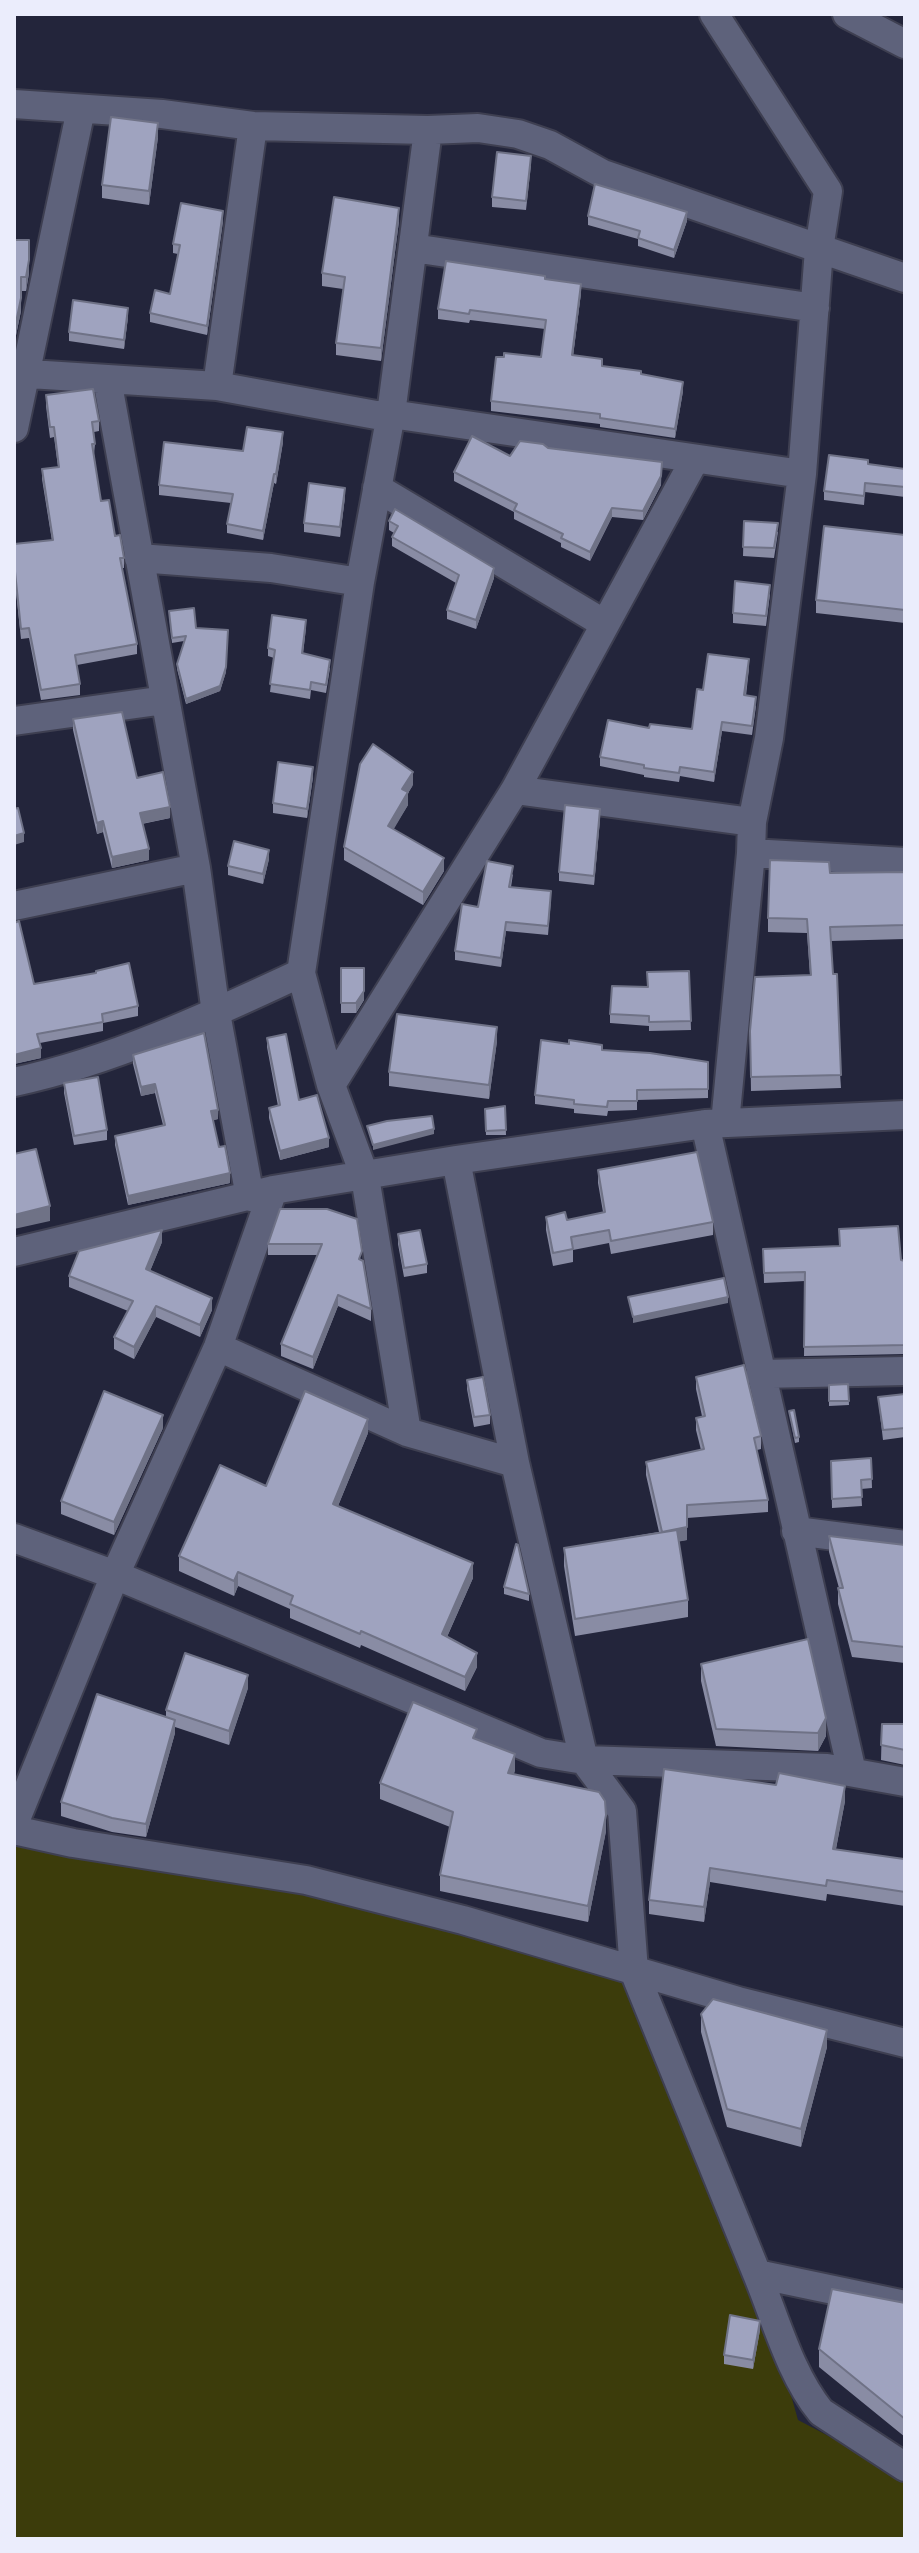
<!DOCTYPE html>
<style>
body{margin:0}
#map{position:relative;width:919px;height:2553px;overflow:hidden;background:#23253b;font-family:Cabin,sans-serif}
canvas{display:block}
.frame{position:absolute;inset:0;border:16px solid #ebedfc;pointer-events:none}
</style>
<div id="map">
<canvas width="919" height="2553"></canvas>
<div class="frame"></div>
</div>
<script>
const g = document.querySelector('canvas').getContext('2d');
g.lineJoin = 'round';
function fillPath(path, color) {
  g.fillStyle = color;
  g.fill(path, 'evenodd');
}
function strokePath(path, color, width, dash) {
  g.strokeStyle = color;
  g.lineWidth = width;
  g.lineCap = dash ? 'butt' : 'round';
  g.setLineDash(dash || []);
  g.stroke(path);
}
fillPath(new Path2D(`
 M14 1830 306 1880 634 1971 757 2274 798 2420 905 2476V2539H14Z`), '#3c3c0b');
const minor = new Path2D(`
 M714 14 828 191 819 249 802 474
 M847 14 905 44
 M14 104 162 114 253 126 428 130 478 128 518 134 550 145 603 174 905 278
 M413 248 815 308
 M14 373 217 386 376 415 391 414 802 474 769 738 752 822 751 853 725 1123
 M217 386 253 126
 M14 428 81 109
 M377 488 605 624
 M139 558 271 568 360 582 391 414 428 130
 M14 721 165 700
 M515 790 752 822
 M751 853 905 862
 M196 868 216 1013 250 1197
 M14 906 196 868 107 379
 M301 973 331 1085 365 1177 407 1432
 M14 1082C113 1061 209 1016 301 973L360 582
 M331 1085 515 790 695 459
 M705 1124 852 1772
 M456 1160 515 1463 584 1760 622 1811 634 1971 757 2274 905 2305
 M273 1190 218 1347 115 1575 541 1753 584 1760 827 1768 905 1782
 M14 1252 273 1190 456 1160 705 1124 905 1115
 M218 1347 407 1432 515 1463
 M760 1374 905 1371
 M796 1531 905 1545
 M14 1538 115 1575 14 1824
 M14 1830 73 1843 306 1880 463 1920 738 2001 905 2043
 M757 2274C776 2320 790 2374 821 2412L905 2467`);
strokePath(minor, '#3e3f51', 32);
strokePath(minor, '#5e627b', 28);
fillPath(new Path2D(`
 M158 137 149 205 102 198V185Z
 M531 165 526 210 492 207V197Z
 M588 216 687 221 674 258 638 246V239L588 225Z
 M223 221 207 335 150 322V313L170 294 178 254 173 253V244Z
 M399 221 381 361 336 355V343L343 289 322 286V273Z
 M14 240 29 273 26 291H21V311L14 345Z
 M545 280 581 293 573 356 602 366 641 374 683 391 675 438 600 427V424L491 411V401L541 357 545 329 470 320 469 323 438 319V309Z
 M128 317 124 349 69 341V332Z
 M46 395 99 421V431L94 432 95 444 94 454 101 501 124 558V568H122L137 644V654L77 665 80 684V695L41 700 29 638 21 639 14 573V544L52 541 42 479V469L58 467 54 437 50 438 46 406Z
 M283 442 276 484 274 483 263 540 227 533V524L231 503 159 495V485L243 451Z
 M548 448 661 485 643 520 612 517 590 561 561 547V543L514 519V512L454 481V472L510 456Z
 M868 464 905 469V497L865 492 864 505 824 500V491Z
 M345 497 340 537 304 532V523Z
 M389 521 494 578 476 629 447 619V610L456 583 392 546V537L394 533 389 530Z
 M744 521 778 532 774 558 743 556Z
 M905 535V623L816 613V600Z
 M770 594 766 626 733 623V613Z
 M169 615 196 628 226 672 220 691 186 704 177 669V664L184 641 172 643Z
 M306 628 303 654 330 668 326 693 311 690 310 699 270 692 274 658 268 656V648Z
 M749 668 746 696 756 706 752 735 722 731 714 782 680 776 679 782 644 777V775L600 766V757L649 728 692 729 703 690Z
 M73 719 137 778 170 818 142 824 149 860 112 868 103 832 97 834 73 730Z
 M313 777 307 818 273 813V803Z
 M413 785 408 793V805L393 829 444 871 423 905 344 860V847Z
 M600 819 594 885 559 881V872Z
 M269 859 263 884 228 875V866Z
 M905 872V939L831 941 841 1088 751 1091 750 1031 810 975 807 933 768 932V918L830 873Z
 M513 874 511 887 551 900 548 935 506 931 501 967 455 960V951L478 907Z
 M341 968H364V1000L356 1013H341Z
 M689 971 691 1030 649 1031V1026L610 1023V1014L647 987Z
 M34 984 138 1006V1016L103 1023V1031L40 1043 41 1058 14 1064Z
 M267 1038 299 1100 329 1147 280 1160 269 1118V1108L278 1106 267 1047Z
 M497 1041 489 1099 389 1086V1072Z
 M602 1050 708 1062V1098L637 1100V1110L608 1111 607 1116 574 1113V1109L535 1104V1095Z
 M133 1055 218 1119 213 1120 219 1147 230 1183 128 1205 115 1145V1136L163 1125 155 1093 141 1096 133 1064Z
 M64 1083 107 1130V1140L74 1145 64 1093Z
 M505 1106 506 1135H486L485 1109Z
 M598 1170 713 1222V1235L611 1254 609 1243 573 1250V1262L553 1266 546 1230V1217L567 1220 603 1212 598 1183Z
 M280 1209 362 1260 371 1309V1321L338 1306 313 1369 281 1356V1344L318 1255H268V1244Z
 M398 1234 427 1264V1273L404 1277 398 1244Z
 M162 1242 150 1271 212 1310 200 1337 156 1317 134 1359 114 1349V1337L128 1311 69 1287V1276Z
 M763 1249 905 1261V1354L804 1356 805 1281 764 1283Z
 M696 1377 761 1436V1449L757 1450 768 1500V1512L687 1518V1540L679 1541 688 1600V1617L575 1636 564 1566V1548L659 1532 646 1475V1462L701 1450 696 1430V1418L702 1416 696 1389Z
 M467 1380 490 1415V1424L474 1427 467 1389Z
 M848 1384 849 1405 829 1406V1385Z
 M905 1394V1437L883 1440 878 1397Z
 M789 1411 799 1437V1442L795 1443Z
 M163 1428 114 1535 61 1514V1501Z
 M368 1433 338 1506 473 1578 447 1637 477 1667 465 1691 361 1645 360 1648 290 1618V1609L238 1586 234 1596 179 1571V1556L266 1486Z
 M871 1458 872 1488 861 1489 862 1506 832 1508 831 1461Z
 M829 1536 905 1545V1663L852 1657 838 1604V1588H839L829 1552Z
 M504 1587 529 1594V1601L504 1594Z
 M701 1664 826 1736 818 1751 716 1746 701 1681Z
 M248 1688 229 1745 175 1727V1733L146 1837 112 1832 61 1816V1802L166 1717V1710Z
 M882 1724H905V1765L881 1760Z
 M477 1740 515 1770 514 1774 606 1831 588 1922 440 1891V1875L450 1827 380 1799V1783Z
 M664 1769 845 1801 836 1849 904 1859 905 1853V1906L827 1894 826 1901 710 1882 704 1922 649 1914V1900Z
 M701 2014 827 2047 801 2147 727 2127 701 2032Z
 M905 2303V2437L819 2367V2349Z
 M760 2330 753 2369 724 2364V2355Z`), '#898ca4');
fillPath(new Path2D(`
 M158 123V137L149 205V191Z
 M399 208V221L381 361V348Z
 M223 211V221L207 335V326Z
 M687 212V221L674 258V250Z
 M29 260V273L26 291V277Z
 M581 284V293L572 365V355Z
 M21 298V311L14 345V332Z
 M128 308V317L124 349V340Z
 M683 382V391L675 438V429Z
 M283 432V442L276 484V474Z
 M662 462 661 485 643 520V511Z
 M274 474V483L263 540V531Z
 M345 488V497L340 537V527Z
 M612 508V517L590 561V552Z
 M494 568V578L476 629V620Z
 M228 630 226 672 220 691 186 704V699Z
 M749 659V668L744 705V695Z
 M722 722V731L714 782V772Z
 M313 767V777L307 818V809Z
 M413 772V785L408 793V805L388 839V826L402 789Z
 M170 807V818L140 824V813Z
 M600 809V819L594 885V876Z
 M103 821V832L97 834V823Z
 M24 833V842L14 845V836Z
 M149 849V860L112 868V857Z
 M269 850V859L263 884V874Z
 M444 858V871L423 905V892Z
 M506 922V931L501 967V958Z
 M364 991V1000L356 1013V1003Z
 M497 1027V1041L489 1099V1085Z
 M41 1048V1058L14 1064V1055Z
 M155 1084V1093L141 1096V1087Z
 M218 1110V1119L211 1121V1111Z
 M434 1129V1134L373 1150V1145Z
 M329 1138V1147L280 1160V1151Z
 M230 1173V1183L128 1205V1196Z
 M50 1206V1221L14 1229V1215Z
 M162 1230V1242L146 1281V1269Z
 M338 1295V1306L313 1369V1357Z
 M728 1297V1303L633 1323V1317Z
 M212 1298V1310L200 1337V1325Z
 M156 1306V1317L134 1359V1347Z
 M163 1415V1428L114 1535V1522Z
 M368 1419V1433L333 1518V1504Z
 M687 1505V1540L662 1545Z
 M473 1563V1578L442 1648V1634Z
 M238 1572V1586L234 1596V1581Z
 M477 1653V1667L465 1691V1677Z
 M248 1675V1688L229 1745V1731Z
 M826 1718V1736L818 1751V1733Z
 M175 1720V1733L146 1837V1824Z
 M515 1754V1770L508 1789V1773Z
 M845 1786V1801L833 1864V1849Z
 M606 1815V1831L588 1922V1906Z
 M710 1868V1882L704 1922V1907Z
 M827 2030V2047L801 2147V2129Z
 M760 2321V2330L753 2369V2360Z`), '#6f7286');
const building = new Path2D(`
 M111 117 158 123 149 191 102 185Z
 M497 152 531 156 526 201 492 197Z
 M595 184 687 212 674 250 638 238 640 231 588 216Z
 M334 197 399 208 381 348 336 343 345 277 322 273Z
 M181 203 223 211 207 326 150 313 155 290 170 294 180 245 173 244Z
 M14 240H29V260L26 277H21V298L14 332Z
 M446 261 545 276V279L581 284 572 355 602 359V366L641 371V374L683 382 675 429 600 418V414L491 401 496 357H504V353L541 357 546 320 470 310 469 314 438 309Z
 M73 300 128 308 124 340 69 332Z
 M93 389 99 421 92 422 95 444H92L101 501 109 500 115 536 120 535 124 558H120L137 644 75 655 80 684 41 690 29 628 21 629 14 562V544L53 540 42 469 59 467 54 427H50L46 395Z
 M247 427 283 432 276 474H274L263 531 227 524 233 494 159 485 164 442 243 451Z
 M472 436 510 456 520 441 543 444 548 448 662 462 661 476 643 511 612 508 590 552 561 538 563 534 514 510 517 504 454 472Z
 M829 455 868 460V464L905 469V487L865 483 864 496 824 491Z
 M309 483 345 488 340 527 304 523Z
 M395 509 494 568 476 620 447 610 459 575 392 537 398 526 389 521Z
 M744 521 778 523 774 548 743 547Z
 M824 526 905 535V610L816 600Z
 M735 581 770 585 766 616 733 613Z
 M194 608 196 628 228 630 226 667 220 686 186 699 177 664 186 636 172 638 169 611Z
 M272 615 306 620 302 653 330 660 326 685 311 682 310 690 270 684 275 650 268 648Z
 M708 654 749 659 744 695 756 697 752 726 722 722 714 772 680 767 679 773 644 768V765L600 757 608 720 649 728 650 724 692 729 697 689 703 690Z
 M122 712 137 778 163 772 170 807 140 813 149 849 112 857 103 821 97 823 73 719Z
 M373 744 413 772 402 789 408 792 388 826 444 858 423 892 344 847 360 764Z
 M278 762 313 767 307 809 273 803Z
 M565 805 600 809 594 876 559 872Z
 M18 808 24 833 14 836V809Z
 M234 841 269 850 263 874 228 866Z
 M770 860 829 862 830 873 905 872V925L830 927 833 974H837L841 1075 751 1077 750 1031 755 977 811 975 807 919 768 918Z
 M487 861 513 866 509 887 551 891 548 926 506 922 501 958 455 951 462 904 478 907Z
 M19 921 34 984 96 973V971L129 963 138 1006 102 1014 103 1022 37 1034 41 1048 14 1055V923Z
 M341 968H364V991L356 1003H341Z
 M689 971 691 1021 649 1022V1016L610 1014 612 986 648 987 647 972Z
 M397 1014 497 1027 489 1085 389 1072Z
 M204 1033 218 1110 211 1111 219 1147 225 1146 230 1173 128 1196 115 1136 165 1125 155 1084 141 1087 133 1055Z
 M286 1034 299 1100 317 1095 329 1138 280 1151 269 1108 280 1105 267 1038Z
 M541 1040 569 1044V1040L602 1045V1050L650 1053 708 1062V1089L637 1090V1101H608L607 1107 574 1104V1100L535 1095Z
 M98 1077 107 1130 74 1136 64 1083Z
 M505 1106 506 1130 486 1131 485 1109Z
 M432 1116 434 1129 373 1145 367 1126 387 1121Z
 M36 1149 50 1206 14 1215V1154Z
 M697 1152 713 1222 611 1241 609 1230 571 1237 573 1249 553 1253 546 1217 565 1212 567 1220 605 1212 598 1170Z
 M280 1209H327L357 1219 362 1251 359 1259 363 1261 371 1309 338 1295 313 1357 281 1344 322 1244H268Z
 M898 1226 901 1260 905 1261V1345L804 1347 805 1272 764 1273 763 1249 840 1246 839 1229Z
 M162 1230 146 1269 212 1298 200 1325 156 1306 134 1347 114 1337 133 1301 69 1276 79 1251Z
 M420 1230 427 1264 404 1268 398 1234Z
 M724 1278 728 1297 633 1317 628 1297Z
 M744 1365 761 1436 754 1438 768 1500 687 1505V1527L662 1532 646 1462 704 1449 696 1418 705 1416 696 1377Z
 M483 1377 490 1415 474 1417 467 1380Z
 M848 1384 849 1401H829V1385Z
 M104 1391 163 1415 114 1522 61 1501Z
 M305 1391 368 1419 333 1504 473 1563 442 1634 477 1653 465 1677 361 1631 360 1634 290 1604 293 1596 238 1572 234 1581 179 1556 220 1465 266 1486Z
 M905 1394V1428L883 1430 878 1397Z
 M794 1410 799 1437 795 1438 789 1411Z
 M871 1458 872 1479 861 1480 862 1497 832 1499 831 1461Z
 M677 1530 688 1600 575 1619 564 1548Z
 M829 1536 905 1545V1647L852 1641 838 1588H843Z
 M516 1544 518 1545 529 1594 504 1587Z
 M808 1639 826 1718 818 1733 716 1729 701 1664Z
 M185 1653 248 1675 229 1731 166 1710Z
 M97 1694 175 1720 146 1824 112 1818 61 1802Z
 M413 1702 477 1729 473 1738 515 1754 508 1773 599 1792 605 1801 606 1815 588 1906 440 1875 453 1812 380 1783Z
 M882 1724H905V1750L881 1745Z
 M664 1769 776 1785 779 1773 845 1786 833 1849 904 1859 905 1853V1892L827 1880 826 1886 710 1868 704 1907 649 1900Z
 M713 1999 827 2030 801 2129 727 2109 701 2014Z
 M832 2289 905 2303V2419L819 2349Z
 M730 2315 760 2321 753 2360 724 2355Z`);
fillPath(building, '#9fa3bf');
strokePath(building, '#6f7286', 2);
</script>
